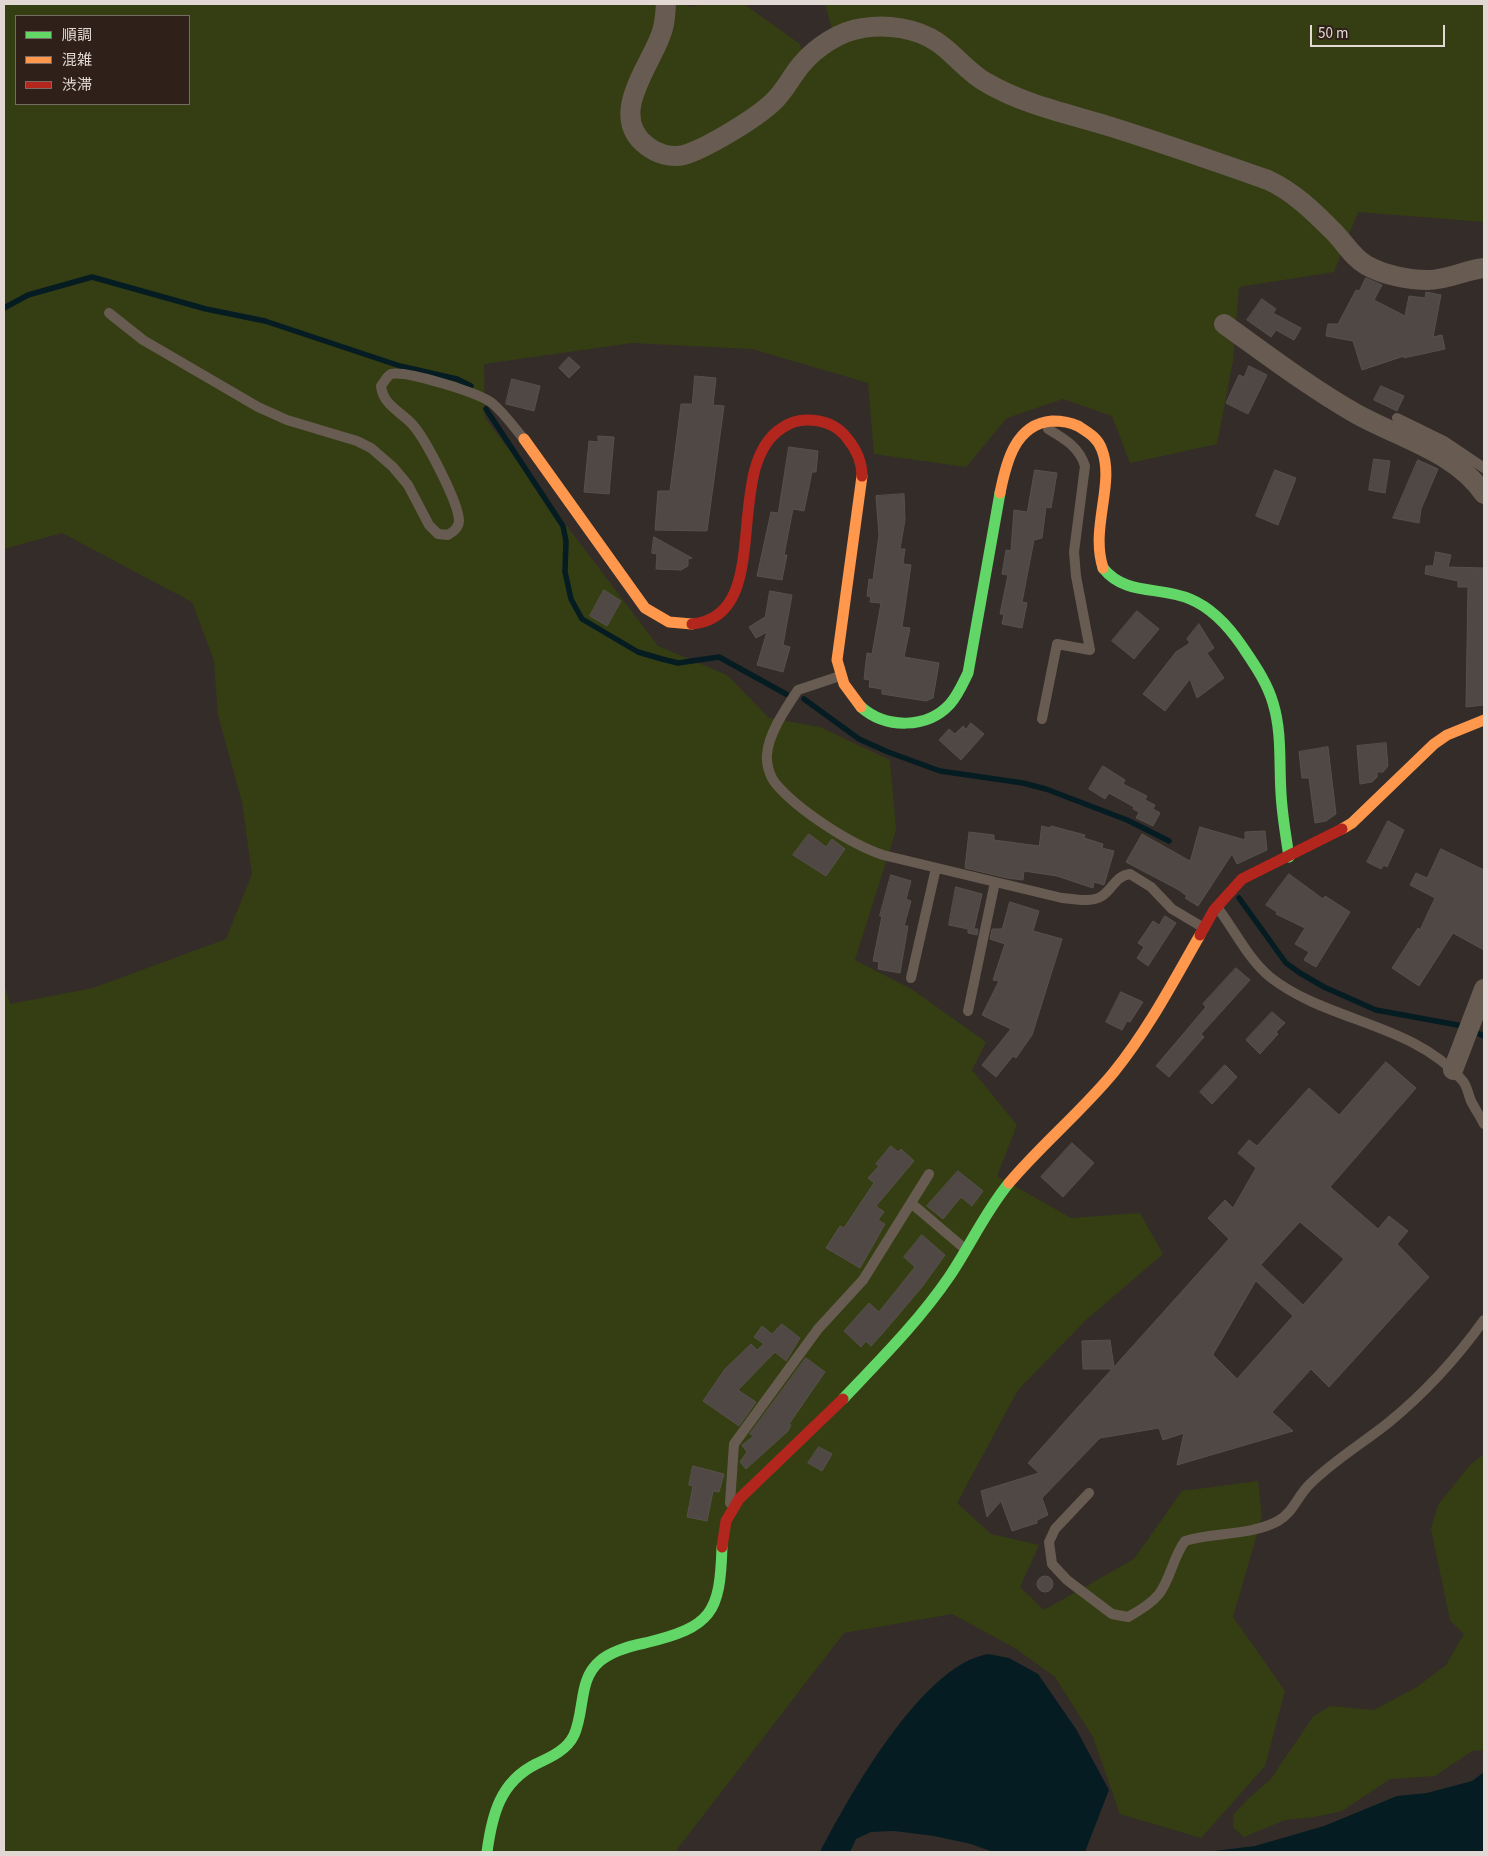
<!DOCTYPE html>
<meta charset="utf-8">
<style>
body{margin:0}
#map{position:relative;width:1488px;height:1856px;overflow:hidden;background:#342c28;font-family:"Source Sans 3","Noto Sans JP",sans-serif}
canvas{display:block}
.frame{position:absolute;inset:0;border:5px solid #e3d9d4;pointer-events:none}
.legend{position:absolute;left:15px;top:15px;width:175px;height:90px;box-sizing:border-box;background:#2f211a;border:1px solid #776b64;margin:0;padding:6px 9px;list-style:none;font-size:15px;color:#e3d9d4}
.legend li{display:flex;align-items:center;gap:10px;height:25px}
.legend b{width:25px;border:1px solid #776b64}
.scale{position:absolute;left:1310px;top:25px;width:135px;height:22px;box-sizing:border-box;border:2px solid #e3d9d4;border-top:0;padding-left:6px;font-size:15px;line-height:18px;white-space:nowrap;color:#e3d9d4;-webkit-text-stroke:4px #2f211a;paint-order:stroke}
</style>
<div id="map">
<canvas width="1488" height="1856"></canvas>
<div class="frame"></div>
<ul class="legend">
<li><b style="height:6px;background:#63d668"></b>順調</li>
<li><b style="height:6px;background:#ff974d"></b>混雑</li>
<li><b style="height:6px;background:#b3261e"></b>渋滞</li>
</ul>
<div class="scale">50 m</div>
</div>
<script>
const g = document.querySelector('canvas').getContext('2d');
g.lineJoin = 'round';
function fillPath(path, color) {
  g.fillStyle = color;
  g.fill(path, 'evenodd');
}
function strokePath(path, color, width, dash) {
  g.strokeStyle = color;
  g.lineWidth = width;
  g.lineCap = dash ? 'butt' : 'round';
  g.setLineDash(dash || []);
  g.stroke(path);
}
fillPath(new Path2D(`
 M4 4H685L690 7 703 4H744L800 44 805 65 837 47 825 4H1484V222L1358 212 1334 272 1239 287 1233 361 1217 444 1130 463 1112 416 1063 399 1007 418 966 467 874 454 868 383 752 349 632 343 484 364 485 418 658 646 727 675 769 718 820 727 890 760 896 830 855 960 913 990 986 1042 972 1070 1017 1125 997 1176 1071 1218 1140 1213 1163 1254 1086 1320 1018 1390 957 1503 991 1534 1039 1545 1020 1587 1044 1610 1134 1559 1182 1491 1258 1481 1262 1517 1233 1617 1285 1691 1265 1766 1201 1838 1120 1814 1093 1737 1055 1677 1015 1648 952 1614 844 1633 675 1852H4V983L10 1004 93 988 226 939 252 874 242 802 218 715 214 661 192 602 62 533 4 549ZM16 16H189V104H16Z
 M1484 1454V1750L1472 1751 1435 1776 1390 1779 1342 1811 1314 1817 1285 1820 1244 1837 1233 1827 1234 1814 1250 1797 1270 1780 1313 1717 1330 1706 1374 1710 1417 1687 1446 1665 1464 1634 1450 1620 1431 1529 1438 1505 1470 1465Z`), '#353e13');
fillPath(new Path2D(`
 M988 1654 1009 1658 1038 1674 1076 1729 1109 1790 1085 1852H993L971 1844 934 1836 894 1831 871 1832 856 1839 850 1852H820C849 1796 922 1665 988 1654Z
 M1484 1772V1852H1206L1255 1846 1324 1826 1397 1796 1427 1793 1472 1781Z`), '#051d22');
strokePath(new Path2D(`
 M4 308 28 295 92 277 206 309 265 321 400 366 457 379 471 386
 M486 409 563 526 566 541 565 572 571 599 582 619 638 652 662 659 678 663 719 657 786 694
 M804 699 859 739 888 752 940 771 1023 783 1046 789 1127 820 1169 841
 M1239 898 1286 963 1300 973 1324 987 1376 1010 1463 1026
 M1477 1033 1484 1036`), '#051d22', 5.5);
const building = new Path2D(`
 M1366 278 1382 285 1374 300 1405 316 1409 296 1425 298 1426 292 1441 295 1433 337 1442 335 1445 349 1404 358V356L1362 370 1353 341 1326 336 1328 324H1338L1356 290 1359 291Z
 M1262 299 1276 309 1273 313 1301 328 1294 340 1276 330 1271 337 1247 320Z
 M569 357 580 367 569 378 559 368Z
 M1249 366 1267 375 1248 414 1226 403 1239 375 1244 377Z
 M695 376 716 378 713 405 724 406 707 531 655 530 658 491H670L681 404H692Z
 M512 379 540 386 534 411 506 404Z
 M1381 386 1404 396 1397 411 1374 400Z
 M598 436 614 437 609 494 584 492 589 441 598 442Z
 M789 447 818 451 816 472H812L804 511 793 509 784 555H787L782 580 757 576 771 512 778 513Z
 M1374 459 1390 461 1385 493 1369 490Z
 M1418 460 1438 469 1421 509 1419 523 1393 518Z
 M1035 470 1057 473 1051 508 1046 507 1042 538 1034 540 1022 602 1027 603 1022 628 1002 624 1004 614H1000L1008 575 1002 574 1006 550 1011 551 1014 510 1027 512Z
 M1275 470 1296 478 1278 525 1256 516Z
 M904 494 905 520 900 549H905L903 564 911 565 902 627 910 628 904 657 939 663 933 698 926 701 882 694V689L869 687 870 680 864 679 867 653 872 654 881 603 870 602 871 597 867 596 869 579 873 580 879 535 876 496Z
 M654 537 692 558 688 559V566L681 570 656 569 657 554 652 553Z
 M1436 552 1451 555 1448 567 1484 568V705L1466 707 1468 587H1458V581L1425 574 1426 566H1433Z
 M604 590 621 601 607 626 590 616Z
 M770 591 792 595 783 645 790 647 783 672 757 665 767 632 756 638 749 627 765 617Z
 M1137 611 1159 629 1134 659 1112 641Z
 M1199 624 1214 648 1207 653 1224 678 1197 698 1190 679 1165 711 1143 694 1176 652 1190 643 1187 639Z
 M971 723 984 734 961 760 939 740 949 729 955 734 963 726 966 729Z
 M1386 743 1388 766 1383 772H1377V777L1372 782 1360 784 1357 746Z
 M1328 747 1336 814 1326 821 1315 823 1309 778H1302L1299 752Z
 M1103 766 1125 780 1123 784 1147 796 1145 800 1155 805 1153 809 1160 813 1153 826 1136 818 1139 812 1133 809 1134 807 1109 793 1105 799 1089 789Z
 M1388 821 1404 830 1387 867 1384 865 1381 869 1367 862Z
 M1042 826 1050 828 1051 826 1085 835 1084 838 1103 844 1102 848 1114 851 1104 885 1094 882 1093 888 1057 876 1024 871 1023 880 1007 878 965 868 969 832 994 835V840L1039 846Z
 M1200 827 1245 840V832L1265 831 1267 850 1237 864 1232 854 1198 906 1185 898 1187 896 1179 890 1126 862 1142 834 1190 861Z
 M809 834 826 847 832 839 845 849 826 876 793 855Z
 M1441 849 1484 870V950L1453 933 1419 986 1392 968 1418 928 1420 930 1435 898 1410 885 1416 873 1427 878Z
 M1289 874 1323 899 1325 896 1350 912 1316 967 1304 960 1309 952 1295 944 1305 928 1276 914 1277 912 1266 905Z
 M891 875 911 881 906 899 911 901 904 926H908L900 973 878 969 879 962 873 961 882 916H880Z
 M956 887 982 894 974 929H978L977 935 968 933V929L949 925Z
 M1010 902 1039 911 1033 931 1062 939 1032 1035 1016 1058 1013 1056 996 1077 982 1065 1011 1029 982 1015 999 981 993 980 1005 944 990 939 992 929H1002Z
 M1165 916 1176 923 1148 966 1137 958 1144 947 1138 943 1153 921 1159 925Z
 M1236 968 1250 980 1201 1034 1204 1037 1169 1077 1156 1066 1206 1007 1203 1004Z
 M1121 992 1143 1002 1130 1022 1127 1021 1122 1030 1106 1022Z
 M1272 1012 1285 1023 1276 1032 1278 1034 1260 1054 1246 1040Z
 M1386 1062 1416 1088 1330 1187 1378 1229 1389 1216 1408 1231 1397 1244 1429 1277 1329 1387 1311 1369 1272 1412 1293 1431 1177 1465 1184 1433 1163 1440 1159 1428 1100 1438 1042 1498 1048 1515 1037 1520V1523L1012 1531 1001 1501 987 1517 981 1491 1039 1473 1028 1463 1112 1369H1083L1082 1341 1110 1340 1114 1367 1229 1239 1208 1218 1225 1200 1233 1208 1256 1168 1238 1153 1249 1140 1257 1146 1309 1088 1339 1115ZM1300 1222 1344 1259 1303 1305 1261 1265ZM1256 1281 1293 1316 1237 1379 1213 1355Z
 M1225 1065 1237 1077 1212 1104 1200 1092Z
 M1072 1143 1094 1163 1063 1197 1041 1177Z
 M891 1146 898 1152 901 1149 914 1161 876 1206 884 1212 878 1220 885 1224 860 1268 826 1248 840 1226 844 1228 874 1183 868 1178 879 1166 876 1164Z
 M958 1171 983 1191 972 1206 961 1197 943 1219 927 1206Z
 M922 1235 945 1255 922 1287 882 1334 871 1346 866 1341 861 1347 844 1331 869 1303 879 1312 915 1267 904 1257Z
 M782 1324 800 1338 786 1361 775 1352 738 1390 756 1402 739 1426 703 1401 725 1369 751 1344 757 1350 764 1344 754 1337 762 1326 772 1334Z
 M806 1358 825 1372 789 1424 791 1425 788 1431 746 1469 740 1462 747 1452 742 1445 754 1436 750 1434Z
 M819 1447 832 1454 822 1471 808 1463Z
 M693 1466 724 1474 719 1492 713 1491 707 1521 687 1517 693 1486 689 1485Z
 M1037 1584a8 8 0 1 1 16 0a8 8 0 1 1-16 0Z`);
fillPath(building, '#4f4844');
strokePath(building, '#57504c', 1);
strokePath(new Path2D(`
 M109 313 143 340 258 407 287 420 357 441 371 448 393 467 408 485 429 525 438 534 448 535C453 532 459 528 459 521 459 503 425 438 412 424 400 411 383 405 381 386 384 382 387 376 391 374 406 370 479 393 492 403 504 413 513 426 523 438
 M1397 418 1444 441 1484 468
 M840 676 798 690C786 708 768 734 767 755 766 764 770 777 776 784 798 810 850 844 883 855L1062 898C1074 899 1092 903 1102 896 1113 889 1115 876 1130 874L1151 887 1172 909 1204 928
 M1042 719 1057 644 1090 650 1076 576 1074 552 1085 466C1079 447 1065 439 1048 429
 M1217 907C1234 929 1248 959 1270 977 1327 1022 1413 1023 1462 1080 1467 1085 1468 1094 1471 1101 1475 1109 1480 1116 1484 1124
 M911 978 936 868
 M968 1011 995 882
 M911 1203 964 1248
 M1089 1493 1055 1529 1049 1542 1052 1564 1067 1580 1112 1614 1128 1617C1139 1611 1151 1604 1159 1594 1171 1578 1173 1557 1185 1541 1215 1532 1250 1536 1278 1521 1293 1513 1298 1495 1310 1484 1333 1461 1363 1443 1388 1423 1425 1393 1456 1359 1484 1320
 M730 1503 734 1444 818 1329 863 1280 929 1174`), '#685c52', 10);
strokePath(new Path2D(`
 M666 4C665 16 665 26 660 37 648 69 608 117 647 146 657 154 671 158 684 155 707 148 755 119 773 102 785 91 791 77 801 65 816 47 840 31 863 28 887 24 916 28 937 42 955 54 968 73 987 83 1023 104 1065 113 1105 125 1160 142 1214 161 1268 180 1294 192 1314 212 1334 232 1345 243 1352 257 1366 265 1383 275 1409 280 1428 280 1448 280 1465 270 1484 268
 M1224 324C1266 354 1308 386 1353 412 1396 437 1455 451 1484 494
 M1453 1070 1484 989`), '#685c52', 20);
strokePath(new Path2D(`
 M1103 568C1125 596 1160 586 1190 599 1212 608 1229 627 1242 646 1254 664 1267 682 1273 703 1282 732 1279 763 1281 793 1282 815 1286 836 1289 857
 M861 707C886 729 927 729 950 704 958 695 963 683 968 673L1000 493
 M843 1399C880 1360 919 1321 949 1277 970 1246 985 1212 1009 1183
 M487 1852C492 1815 500 1782 536 1764 551 1757 567 1750 574 1735 585 1711 578 1679 600 1661 612 1651 630 1646 645 1643 712 1627 720 1613 722 1547`), '#63d668', 11);
strokePath(new Path2D(`
 M524 439 645 608 669 622 692 624
 M1000 493C1006 463 1015 424 1052 421 1061 421 1070 422 1078 426 1089 433 1098 438 1102 450 1115 484 1090 528 1103 568
 M861 707 844 684 837 660 862 476
 M1342 829 1352 823 1434 744 1447 735 1484 720
 M1009 1183C1042 1144 1082 1111 1114 1072 1148 1030 1173 982 1200 935`), '#ff974d', 11);
strokePath(new Path2D(`
 M692 624C777 616 720 467 782 428 789 423 798 420 807 420 823 420 837 425 847 438 856 449 862 461 862 476
 M1200 935 1214 910 1242 879 1342 829
 M722 1547 726 1521 739 1499 843 1399`), '#b3261e', 11);
</script>
